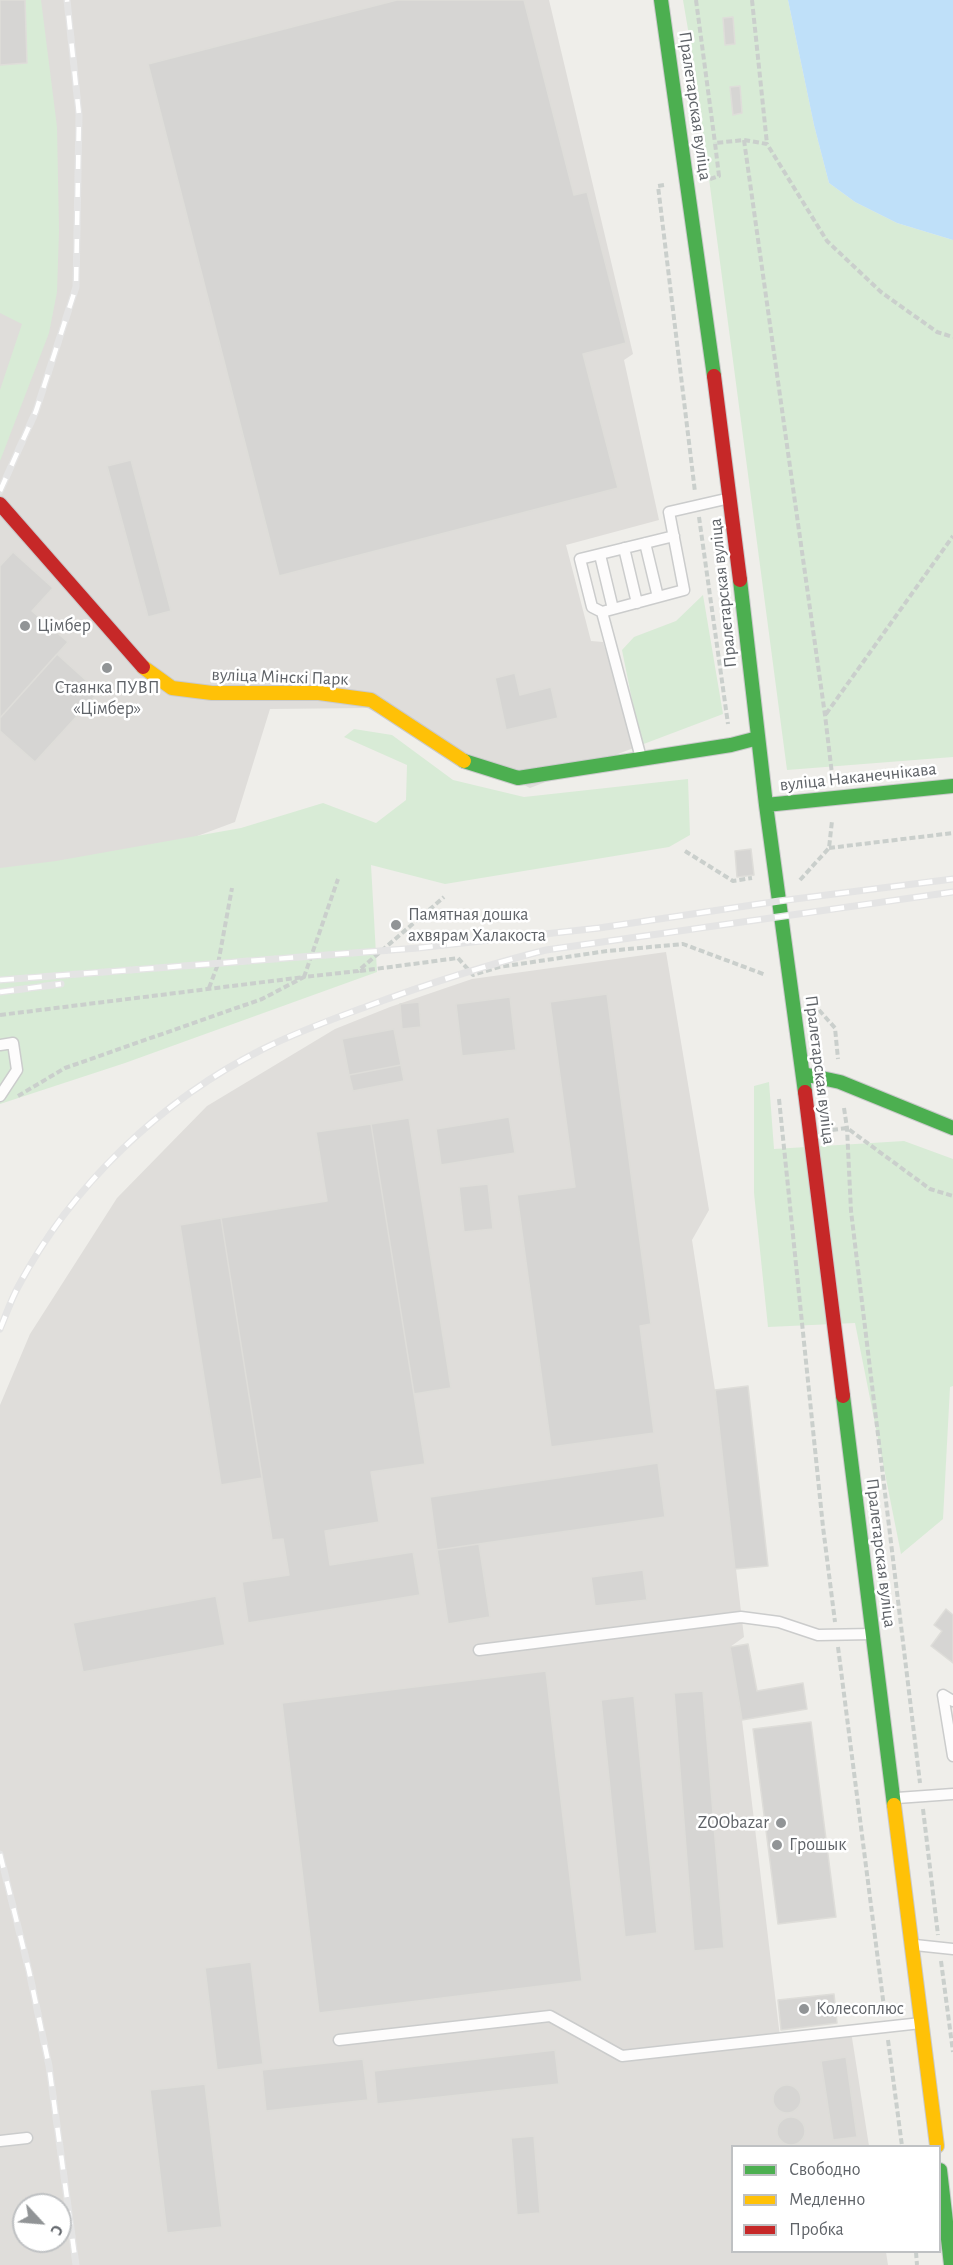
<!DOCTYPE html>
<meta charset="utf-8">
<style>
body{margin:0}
#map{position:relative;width:953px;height:2265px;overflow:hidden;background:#efeeea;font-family:"Alegreya Sans",sans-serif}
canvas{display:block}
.legend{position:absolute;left:731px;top:2145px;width:210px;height:108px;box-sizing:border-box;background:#fff;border:2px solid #bfc1c3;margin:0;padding:8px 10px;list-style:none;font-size:18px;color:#5f6368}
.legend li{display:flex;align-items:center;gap:12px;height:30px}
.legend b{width:30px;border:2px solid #bfc1c3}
.north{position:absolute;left:12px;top:2193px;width:60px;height:60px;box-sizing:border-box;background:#fff;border:2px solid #bfc1c3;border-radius:50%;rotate:116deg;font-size:16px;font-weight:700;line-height:24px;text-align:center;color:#5f6368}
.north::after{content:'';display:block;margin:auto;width:21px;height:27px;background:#919496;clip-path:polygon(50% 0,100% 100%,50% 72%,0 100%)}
</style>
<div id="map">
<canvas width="953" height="2265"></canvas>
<ul class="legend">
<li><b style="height:8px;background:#4caf50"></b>Свободно</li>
<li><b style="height:8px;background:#ffc107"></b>Медленно</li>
<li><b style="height:8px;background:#c62828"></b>Пробка</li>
</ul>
<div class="north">С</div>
</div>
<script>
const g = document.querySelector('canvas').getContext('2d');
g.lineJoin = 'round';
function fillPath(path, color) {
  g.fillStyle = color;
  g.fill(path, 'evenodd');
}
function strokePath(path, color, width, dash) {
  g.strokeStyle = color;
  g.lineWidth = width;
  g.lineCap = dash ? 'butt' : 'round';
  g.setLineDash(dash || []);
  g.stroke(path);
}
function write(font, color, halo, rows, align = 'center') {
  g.font = font + ' "Alegreya Sans",sans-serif';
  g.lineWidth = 5;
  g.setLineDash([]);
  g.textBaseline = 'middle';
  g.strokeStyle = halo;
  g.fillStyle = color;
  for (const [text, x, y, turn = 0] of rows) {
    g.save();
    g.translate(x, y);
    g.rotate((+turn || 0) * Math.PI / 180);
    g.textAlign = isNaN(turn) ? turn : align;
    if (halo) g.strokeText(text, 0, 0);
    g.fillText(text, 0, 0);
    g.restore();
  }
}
fillPath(new Path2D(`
 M0 0H549L633 354 624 360 659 520 566 545 591 641 603 642 636 747 530 788 367 708 270 709 235 822 165 848 0 877Z
 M666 952 709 1210 692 1240 715 1390 744 1637 730 1647 742 1720 780 2037 850 2025 869 2146H732V2252H886L888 2265H0V1405L30 1334 117 1198 207 1106 335 1029 390 1007 472 979ZM24 2205H60V2241H24Z`), '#dfddda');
fillPath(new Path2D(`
 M0 0H41L57 127 59 230 57 292 49 333 0 461V390L22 324 0 313Z
 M683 0H788L814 125 829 183 855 202 897 223 953 240V757L787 770 694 65Z
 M703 595 723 714 641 745 622 650 634 637 676 621Z
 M354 729 392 735 453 780 524 797 688 779 690 835 669 847 445 884 371 865 377 972 125 1063 0 1104V868L56 861 241 828 323 803 376 823 406 800 407 765 344 737Z
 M769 1082 774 1149 904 1141 953 1159V1386L950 1387 943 1519 901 1554 855 1323 768 1327 754 1193V1086Z`), '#d8ebd6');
fillPath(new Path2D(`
 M788 0H953V240L897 223 855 202 829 183 814 125Z`), '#bfe0f9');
const building = new Path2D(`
 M0 0H25L27 63 0 65Z
 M397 0H524L574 195 587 192 626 343 583 354 618 488 279 576 148 64Z
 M733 17 735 44 725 45 723 18Z
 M740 86 742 113 733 115 730 87Z
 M131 460 171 611 148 617 107 466Z
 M13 552 53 588 32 611 68 642 0 718V566Z
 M57 654 99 692 35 762 0 731V718Z
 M515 673 520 695 551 687 558 718 506 730 495 678Z
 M751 849 754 875 737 877 735 851Z
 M607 994 651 1324 640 1326 654 1433 551 1447 517 1195 575 1187 550 1002Z
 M510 997 516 1050 462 1056 456 1004Z
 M419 1002 421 1027 402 1029 400 1004Z
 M394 1029 401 1065 349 1075 342 1039Z
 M401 1065 404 1081 353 1091 349 1075Z
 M509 1117 515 1153 441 1165 436 1129Z
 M409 1118 451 1388 414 1394 371 1124Z
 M371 1124 425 1464 371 1472 379 1522 325 1531 330 1565 413 1552 420 1595 248 1623 242 1582 289 1575 283 1539 272 1540 221 1218 327 1201 316 1132Z
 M488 1184 493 1229 464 1232 459 1187Z
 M221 1218 262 1478 221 1485 180 1225Z
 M748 1386 768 1566 735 1569 715 1390Z
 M658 1463 665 1517 437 1550 430 1497Z
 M479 1544 490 1617 448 1624 437 1550Z
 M643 1570 647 1600 595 1606 591 1577Z
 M216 1596 225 1645 83 1672 73 1623Z
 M946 1609 953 1615V1663L931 1646 942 1631 934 1625Z
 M748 1644 757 1691 803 1683 807 1709 742 1720 730 1647Z
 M546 1671 582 1981 319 2013 282 1703Z
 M703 1691 724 1948 694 1951 674 1693Z
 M634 1696 657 1933 625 1937 601 1700Z
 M811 1722 836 1917 778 1924 753 1729Z
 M251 1962 263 2064 217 2070 205 1968Z
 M834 1994 837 2023 781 2030 778 2000Z
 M555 2050 559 2084 377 2104 374 2071Z
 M846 2057 857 2137 833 2140 821 2061Z
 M363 2059 368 2100 266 2111 262 2070Z
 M205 2084 222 2227 167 2233 150 2090Z
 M773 2099a14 14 0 1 1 28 0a14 14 0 1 1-28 0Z
 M777 2131a14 14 0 1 1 28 0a14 14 0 1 1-28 0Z
 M534 2136 540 2213 517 2215 511 2138Z`);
fillPath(building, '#d6d5d3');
strokePath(building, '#deddd9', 1.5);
const lane = new Path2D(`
 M645 543 658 597
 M624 548 637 603
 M600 555 613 609
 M602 612 592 607 580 559 674 536
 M641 758 602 612 684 590 669 512 730 498
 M0 1045 13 1043 17 1070 0 1096
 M479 1650 741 1617 779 1622 818 1635 873 1634
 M953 1701 943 1695 953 1756
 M897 1798 953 1794
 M915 1945 953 1949
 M339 2040 550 2016 622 2056 921 2023
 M0 2141 27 2138`);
const fast = new Path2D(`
 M661 0 714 376
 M740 580 766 805 805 1092
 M464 761 518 778 731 745 758 738
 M766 805 953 786
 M803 1074 840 1082 953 1128
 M843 1396 894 1805
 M940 2170 951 2265`);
const slow = new Path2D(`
 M143 667 172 688 212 693H319L371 700 464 761
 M894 1805 937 2146`);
const jam = new Path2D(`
 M714 376 740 580
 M0 504 143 667
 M805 1092 843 1396`);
strokePath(lane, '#cbcccc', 13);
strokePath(fast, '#cacacb', 16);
strokePath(slow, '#cacacb', 16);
strokePath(jam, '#cacacb', 16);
strokePath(new Path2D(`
 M696 0 715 143
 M752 0 767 144
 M744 140 825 715 832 774
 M710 179 719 176 715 143 744 140 767 144 827 241 881 292 937 332 953 337
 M664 185 658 186 695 492
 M699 517 728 724
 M826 714 953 536
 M829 848 953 833
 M685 851 733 881 752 878
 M800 880 829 848 832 821
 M360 971 458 958 473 975 499 967 607 951 683 944 766 975
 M209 988 218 964 232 888
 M819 1010 835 1028 838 1059
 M0 1015 304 977 338 879
 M18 1096 65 1068 262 999 304 977 358 971 444 897
 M779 1099 823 1527 835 1622
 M844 1108 847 1128 851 1211 920 1783
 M832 1130 847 1128 930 1189 953 1196
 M838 1647 885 2015
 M923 1809 938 1935
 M941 1961 953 2052
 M888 2040 902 2146
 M916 2252 917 2265`), '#cacfcc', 4, [6, 3]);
strokePath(lane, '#fdfcfc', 10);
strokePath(fast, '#4caf50', 14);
strokePath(slow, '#ffc107', 14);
strokePath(jam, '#c62828', 14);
const rail = new Path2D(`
 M0 491 36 411 76 287 79 115 67 0
 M0 980 418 948 599 928 779 901 953 879
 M0 992 61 984
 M0 1329C6 1315 11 1300 18 1287 71 1186 161 1100 263 1049 297 1032 333 1019 368 1006 427 984 486 965 546 950L953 892
 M0 1854 29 1971 49 2066 76 2265`);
strokePath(rail, '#e4e4e4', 7);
strokePath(rail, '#fff', 4.5, [14]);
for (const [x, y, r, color] of [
 [25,626,6,"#919496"],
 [107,668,6,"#919496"],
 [396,925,6,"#919496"],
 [781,1823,6,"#919496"],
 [777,1845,6,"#919496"],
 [804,2009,6,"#919496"]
]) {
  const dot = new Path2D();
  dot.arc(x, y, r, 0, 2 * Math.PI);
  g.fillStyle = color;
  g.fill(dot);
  strokePath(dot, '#fff', 2);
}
write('18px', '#5f6368', '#fff', [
 ["Пралетарская вуліца",695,106,82],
 ["Пралетарская вуліца",723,593,-96],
 ["вуліца Мінскі Парк",280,677,2],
 ["вуліца Наканечнікава",858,777,-6],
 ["Пралетарская вуліца",820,1070,83],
 ["Пралетарская вуліца",881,1553,83]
]);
write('18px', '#5f6368', '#fff', [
 ["Цімбер",37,626],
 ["Стаянка ПУВП",107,688,"center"],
 ["«Цімбер»",107,709,"center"],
 ["Памятная дошка",408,915],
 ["ахвярам Халакоста",408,936],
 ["ZOObazar",769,1823,"right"],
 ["Грошык",789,1845],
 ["Колесоплюс",816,2009]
], 'left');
</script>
